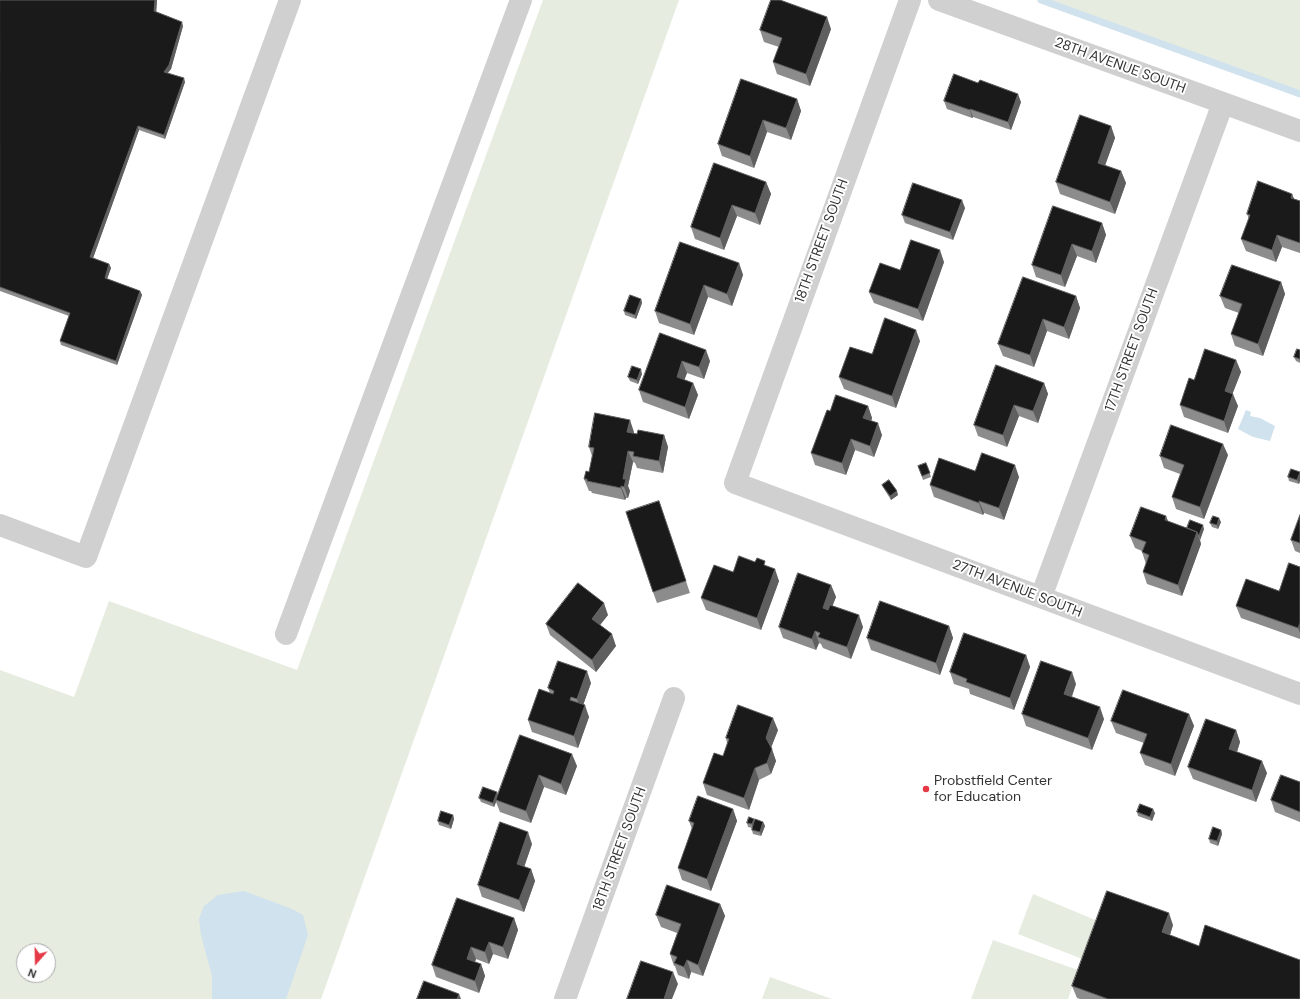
<!DOCTYPE html>
<style>
body{margin:0}
#map{position:relative;width:1300px;height:999px;overflow:hidden;background:#fff;font-family:"DM Sans",sans-serif}
canvas{display:block}
.north{position:absolute;left:16px;top:943px;width:40px;height:40px;box-sizing:border-box;background:#fff;border:1px solid #adadad;border-radius:50%;rotate:200deg;font-size:11px;font-weight:700;line-height:16px;text-align:center;color:#333}
.north::after{content:'';display:block;margin:auto;width:14px;height:18px;background:#e63946;clip-path:polygon(50% 0,100% 100%,50% 72%,0 100%)}
</style>
<div id="map">
<canvas width="1300" height="999"></canvas>
<div class="north">N</div>
</div>
<script>
const g = document.querySelector('canvas').getContext('2d');
g.lineJoin = 'round';
function fillPath(path, color) {
  g.fillStyle = color;
  g.fill(path, 'evenodd');
}
function strokePath(path, color, width, dash) {
  g.strokeStyle = color;
  g.lineWidth = width;
  g.lineCap = dash ? 'butt' : 'round';
  g.setLineDash(dash || []);
  g.stroke(path);
}
function write(font, color, halo, rows, align = 'center') {
  g.font = font + ' "DM Sans",sans-serif';
  g.lineWidth = 4;
  g.setLineDash([]);
  g.textBaseline = 'middle';
  g.strokeStyle = halo;
  g.fillStyle = color;
  for (const [text, x, y, turn = 0] of rows) {
    g.save();
    g.translate(x, y);
    g.rotate((+turn || 0) * Math.PI / 180);
    g.textAlign = isNaN(turn) ? turn : align;
    if (halo) g.strokeText(text, 0, 0);
    g.fillText(text, 0, 0);
    g.restore();
  }
}
fillPath(new Path2D(`
 M543 0H679L321 999H0V670L74 697 109 601 297 670ZM24 951H48V975H24Z
 M1046 0H1300V92Z
 M1033 894 1100 922 1085 960 1018 934Z
 M993 940 1078 970 1068 999H971Z
 M770 977 832 999H762Z`), '#e6ecdf');
fillPath(new Path2D(`
 M1246 410 1251 412 1250 416 1260 418 1275 426 1270 441 1253 437 1238 429Z
 M244 891 292 909 303 915 308 935 286 999H212V976L201 935 199 919 204 906 218 895Z`), '#cfe2ee');
strokePath(new Path2D(`
 M1041 0 1300 94`), '#cfe2ee', 7);
strokePath(new Path2D(`
 M910 0 735 483 1300 694
 M939 0 1300 131
 M0 525 86 557 290 0
 M1041 597 1223 103
 M286 634 521 0
 M565 999 674 698`), '#d0d0d0', 22);
fillPath(new Path2D(`
 M0 0H157L156 12 183 26 171 69 168 73 185 82 165 139 139 130 93 258 109 264 111 268 107 279 140 291 142 295 117 365 61 345 60 341 69 316 0 291Z
 M831 29 810 86 777 74 773 62 779 47 764 42 760 30Z
 M797 99 801 111 791 140 767 132 754 168 722 156 718 144Z
 M944 101 1021 102 1011 130 973 117 972 118 947 109Z
 M1111 126 1115 138 1105 165 1121 171 1126 183 1115 214 1060 194 1056 182Z
 M766 182 771 194 760 225 737 216 724 250 695 239 691 227Z
 M1292 194 1294 199 1300 201V253L1282 247 1276 262 1246 251 1241 239 1249 219 1247 214Z
 M965 208 953 240 905 223 902 215Z
 M1102 223 1106 235 1096 263 1077 256 1065 287 1036 277 1032 265Z
 M944 262 923 321 874 303 869 292 900 270Z
 M739 263 743 275 732 306 708 297 694 335 659 323 655 311Z
 M1281 282 1285 294 1263 356 1235 346 1231 334 1239 313 1225 308 1220 296Z
 M1076 296 1080 308 1069 339 1047 331 1034 367 1003 356 998 344Z
 M641 299 642 303 636 319 625 315 624 311Z
 M660 333 710 361 704 379 687 373 684 380 693 383 698 395 689 419 643 402 639 390Z
 M920 341 896 408 844 389 839 377 872 354Z
 M1300 350V363L1296 361 1294 357Z
 M1236 360 1241 372 1232 394 1238 406 1228 433 1184 417 1180 405 1194 380Z
 M642 374 638 384 630 381 628 377Z
 M1044 383 1048 394 1038 423 1019 416 1007 447 978 436 974 425Z
 M868 406 872 418 871 421 882 435 874 457 855 450 846 475 815 465 811 453 830 411Z
 M634 432V434H637L664 435 668 447 663 473 637 468 635 463 633 462 628 486 630 491 628 498H626L625 500 592 493 591 491H589L584 479 589 472 592 456 589 447Z
 M1228 455 1204 519 1176 509 1172 497 1180 474 1164 468 1160 456Z
 M926 463 931 477 923 480 918 466Z
 M975 471 1019 477 1004 520 984 513 983 515 934 497 930 485Z
 M1300 472V481L1299 484 1289 481 1288 477Z
 M882 485 898 495 891 500 884 489Z
 M659 501 690 593 657 603 653 592Z
 M1300 515V553L1295 551 1291 540Z
 M1168 522 1187 528 1204 529 1200 540V539L1201 544 1182 596 1147 584 1143 572 1146 564 1142 552V551L1135 548 1130 536Z
 M1221 522 1218 529 1212 527 1210 523Z
 M767 566 779 581 761 630 706 610 701 598 733 572Z
 M1300 567V639L1241 618 1236 606 1279 591Z
 M831 585 836 597 832 606 863 627 851 659 823 648 821 644 819 643 816 650 783 638 779 627Z
 M608 615 600 625 616 646 596 672 550 635 546 624Z
 M949 626 953 638 940 675 871 650 867 638Z
 M1026 655 1030 667 1014 710 970 694 969 689 954 684 950 672Z
 M591 683 583 705 589 717 578 748 532 732 528 720 550 693 548 688Z
 M1076 684 1072 697 1104 719 1092 750 1026 726 1022 714Z
 M1189 714 1194 726 1175 776 1145 765 1140 753 1144 743 1116 733 1111 721Z
 M778 730 771 748 776 761 771 774 759 780 749 810 707 795 703 783 723 756 727 743 726 738Z
 M1236 730 1240 742 1237 752 1267 773 1256 802 1193 779 1188 767Z
 M520 735 577 766 566 795 544 787 531 823 500 812 496 802 494 807 481 802 479 798 497 792 498 795Z
 M1300 782V822L1275 812 1271 800Z
 M733 809 737 821 711 891 682 880 678 868 692 829 689 821Z
 M1137 812 1155 813 1152 821 1138 816Z
 M453 815 454 819 451 829 439 825 438 821Z
 M754 819V821L763 822 765 826 761 836 753 834 752 830V828L748 827 747 823Z
 M1221 830 1222 834 1218 846 1210 843 1209 839Z
 M532 844 524 867 531 869 535 881 524 912 482 897 478 885Z
 M720 904 725 916 703 976 691 972 689 979 678 975 675 966H674L670 954 677 933 661 927 656 915Z
 M514 918 518 930 508 959 493 954 489 964 476 959 475 962 481 964 485 976 479 993 436 977 432 965Z
 M1173 925 1170 935 1300 999H1080L1077 998 1072 986Z`), '#8c8c8c');
fillPath(new Path2D(`
 M155 0H157L156 15 154 11Z
 M827 17 831 29 810 86 806 74Z
 M182 22 183 26 171 69 165 76 164 72Z
 M184 78 185 82 165 139 164 135Z
 M1018 94 1021 102 1011 130 1008 122Z
 M797 99 801 111 791 140 786 128Z
 M970 109 973 117 972 118 970 110Z
 M763 120 767 132 754 168 750 156Z
 M138 126 139 130 92 261 90 257Z
 M1111 126 1115 138 1102 174 1098 163Z
 M1121 171 1126 183 1115 214 1110 202Z
 M766 182 771 194 760 225 755 213Z
 M1292 194 1297 206 1291 198Z
 M962 200 965 208 953 240 950 232Z
 M732 205 737 216 724 250 720 238Z
 M1102 223 1106 235 1096 263 1092 251Z
 M1277 235 1282 247 1276 262 1272 250Z
 M1072 244 1077 256 1065 287 1061 275Z
 M940 250 944 262 923 321 918 309Z
 M739 263 743 275 732 306 727 294Z
 M109 264 111 268 106 282 105 278Z
 M1281 282 1285 294 1263 356 1258 344Z
 M704 285 708 297 694 335 690 324Z
 M140 291 142 295 117 365 116 361Z
 M1076 296 1080 308 1069 339 1064 327Z
 M641 299 642 303 636 319 635 315Z
 M1043 319 1047 331 1034 367 1030 355Z
 M916 330 920 341 896 408 892 396Z
 M706 350 710 361 704 379 699 367Z
 M1236 360 1241 372 1229 403 1225 391Z
 M682 361 687 373 681 389 677 377Z
 M641 369 642 374 638 384 637 380Z
 M693 383 698 395 689 419 685 407Z
 M1044 383 1048 394 1038 423 1033 411Z
 M1233 394 1238 406 1228 433 1224 421Z
 M1014 405 1019 416 1007 447 1003 435Z
 M868 406 872 418 868 430 863 418Z
 M630 420 634 432 632 444 627 432Z
 M878 423 882 435 874 457 870 446Z
 M664 435 668 447 663 473 659 461Z
 M851 439 855 450 846 475 842 463Z
 M1223 444 1228 455 1204 519 1200 507Z
 M628 451 633 462 628 486 630 491 628 498 624 487 623 479Z
 M1015 465 1019 477 1004 520 999 508Z
 M1300 472V481L1299 484 1297 480Z
 M621 486 626 498 625 500 621 488Z
 M897 491 898 495 891 500 890 496Z
 M979 501 984 513 983 515 979 503Z
 M1166 516 1171 528 1165 520Z
 M1219 518 1221 522 1218 529 1217 525Z
 M1203 525 1204 529 1200 540 1199 535Z
 M1197 532 1201 544 1182 596 1178 585Z
 M775 569 779 581 761 630 757 618Z
 M831 585 836 597 827 620 823 608Z
 M604 603 608 615 596 630 592 619Z
 M859 615 863 627 851 659 847 647Z
 M1300 623V633L1298 628Z
 M949 626 953 638 940 675 936 663Z
 M815 631 819 643 816 650 812 639Z
 M612 634 616 646 596 672 592 660Z
 M1026 655 1030 667 1014 710 1010 698Z
 M587 671 591 683 581 711 577 699Z
 M1072 672 1076 684 1068 706 1064 694Z
 M585 705 589 717 578 748 574 736Z
 M1100 707 1104 719 1092 750 1088 738Z
 M1189 714 1194 726 1175 776 1171 764Z
 M773 718 778 730 770 750 766 738Z
 M1236 730 1240 742 1234 761 1229 749Z
 M772 749 776 761 771 774 767 763Z
 M572 754 577 766 566 795 561 784Z
 M1262 761 1267 773 1256 802 1252 790Z
 M755 768 759 780 749 810 744 798Z
 M539 775 544 787 531 823 526 811Z
 M497 792 498 796 496 800V802L494 807 493 803Z
 M733 809 737 821 711 891 707 879Z
 M1153 809 1155 813 1152 821 1150 817Z
 M453 815 454 819 451 829 449 825Z
 M754 819 755 823 753 828 752 824Z
 M763 822 765 826 761 836 760 832Z
 M1221 830 1222 834 1218 846 1217 841Z
 M528 832 532 844 521 876 517 864Z
 M531 869 535 881 524 912 519 900Z
 M720 904 725 916 703 976 698 965Z
 M1169 913 1173 925 1167 944 1162 932Z
 M514 918 518 930 508 959 503 947Z
 M489 942 493 954 489 964 485 952Z
 M471 947 476 959 471 971 467 959Z
 M687 960 691 972 689 979 684 967Z
 M481 964 485 976 479 993 475 981Z
 M673 972 678 984 672 999H664Z
 M459 994 461 999H457Z`), '#5f5f5f');
const building = new Path2D(`
 M0 0H155L154 11 182 22 169 65 164 72 184 78 164 135 138 126 90 257 109 264 105 278 140 291 116 361 60 341 70 313 0 287Z
 M771 0H780L827 17 806 74 773 62 782 38 760 30Z
 M954 74 978 83 980 80 1018 94 1008 122 970 109V110L944 101Z
 M741 79 797 99 786 128 763 120 750 156 718 144Z
 M1080 115 1111 126 1098 163 1121 171 1110 202 1056 182Z
 M714 163 766 182 755 213 732 205 720 238 691 227Z
 M1258 181 1292 194 1291 198 1300 201V243L1277 235 1272 250 1241 239 1250 215 1247 214Z
 M913 183 962 200 950 232 902 215Z
 M1053 206 1102 223 1092 251 1072 244 1061 275 1032 265Z
 M911 240 940 250 918 309 869 292 880 263 900 270Z
 M680 242 739 263 727 294 704 285 690 324 655 311Z
 M1232 265 1281 282 1258 344 1231 334 1242 304 1220 296Z
 M1023 277 1076 296 1064 327 1043 319 1030 355 998 344Z
 M630 295 641 299 635 315 624 311Z
 M885 318 916 330 892 396 839 377 850 347 872 354Z
 M660 333 706 350 699 367 682 361 677 377 693 383 685 407 639 390Z
 M1205 349 1236 360 1225 391 1233 394 1224 421 1180 405 1189 378 1194 380Z
 M1297 349 1300 350V359L1294 357Z
 M996 365 1044 383 1033 411 1014 405 1003 435 974 425Z
 M632 366 641 369 637 380 628 377Z
 M836 395 868 406 863 418 878 423 870 446 851 439 842 463 811 453 827 410 830 411Z
 M595 413 630 420 627 432 637 434 638 430 664 435 659 461 633 456 634 452 628 451 623 479H626L624 487 621 486V488L587 481V479H584L586 471 589 472 594 448 589 447Z
 M1171 425 1223 444 1200 507 1172 497 1184 465 1160 456Z
 M982 453 1015 465 999 508 979 501V503L930 485 939 458 975 471Z
 M926 463 930 473 922 476 918 466Z
 M1291 469 1300 472 1297 480 1288 477Z
 M889 480 897 491 890 496 882 485Z
 M659 501 686 581 653 592 626 512Z
 M1141 507 1166 516 1165 520 1197 532 1178 585 1143 572 1149 555 1142 552 1146 542 1130 536Z
 M1300 515V543L1291 540Z
 M1213 516 1219 518 1217 525 1210 523Z
 M1190 520 1203 525 1199 535H1198L1197 532 1187 528Z
 M739 556 755 562 757 558 765 561 764 565 775 569 757 618 701 598 714 565 733 572Z
 M1289 563 1300 567V623L1298 628 1236 606 1246 579 1279 591Z
 M798 573 831 585 823 608 828 610 830 605 859 615 847 647 818 637 820 633 815 631 812 639 779 627Z
 M578 583 604 603 592 619 612 634 592 660 546 624Z
 M880 601 949 626 936 663 867 638Z
 M964 633 1026 655 1010 698 966 682 967 679 950 672Z
 M558 661 587 671 577 699 571 697 570 700 585 705 574 736 528 720 539 689 553 694 554 691 548 688Z
 M1041 661 1072 672 1064 694 1100 707 1088 738 1022 714Z
 M1123 690 1189 714 1171 764 1140 753 1147 734 1111 721Z
 M738 705 773 718 766 738 772 749 767 763 755 768 744 798 703 783 714 753 723 756 729 739 726 738Z
 M1206 719 1236 730 1229 749 1262 761 1252 790 1188 767Z
 M520 735 572 754 561 784 539 775 526 811 496 800Z
 M1281 775 1300 782V812L1271 800Z
 M483 787 497 792 493 803 479 798Z
 M698 796 733 809 707 879 678 868 694 823 689 821Z
 M1140 804 1153 809 1150 817 1137 812Z
 M441 811 453 815 449 825 438 821Z
 M749 817 754 819 752 824 747 823Z
 M755 819 763 822 760 832 752 830Z
 M500 822 528 832 517 864 531 869 519 900 478 885Z
 M1213 827 1221 830 1217 841 1209 839Z
 M667 885 720 904 698 965 687 960 684 967 674 963 677 957 670 954 681 924 656 915Z
 M1107 891 1169 913 1162 932 1199 946 1205 925 1300 960V999H1108L1072 986Z
 M457 898 514 918 503 947 489 942 485 952 471 947 467 959 481 964 475 981 432 965Z
 M641 961 673 972 664 999H627Z
 M424 981 459 994 457 999H417Z`);
fillPath(building, '#1a1a1a');
strokePath(building, '#5f5f5f', 1);
for (const [x, y, r, color] of [
 [926,789,4,"#e63946"]
]) {
  const dot = new Path2D();
  dot.arc(x, y, r, 0, 2 * Math.PI);
  g.fillStyle = color;
  g.fill(dot);
  strokePath(dot, '#fff', 1.5);
}
write('14px', '#333', '#fff', [
 ["28TH AVENUE SOUTH",1120,66,20],
 ["18TH STREET SOUTH",822,241,-70],
 ["17TH STREET SOUTH",1132,350,-70],
 ["27TH AVENUE SOUTH",1017,589,21],
 ["18TH STREET SOUTH",620,849,-70]
]);
write('14px', '#333', '#fff', [
 ["Probstfield Center",934,781],
 ["for Education",934,797]
], 'left');
</script>
